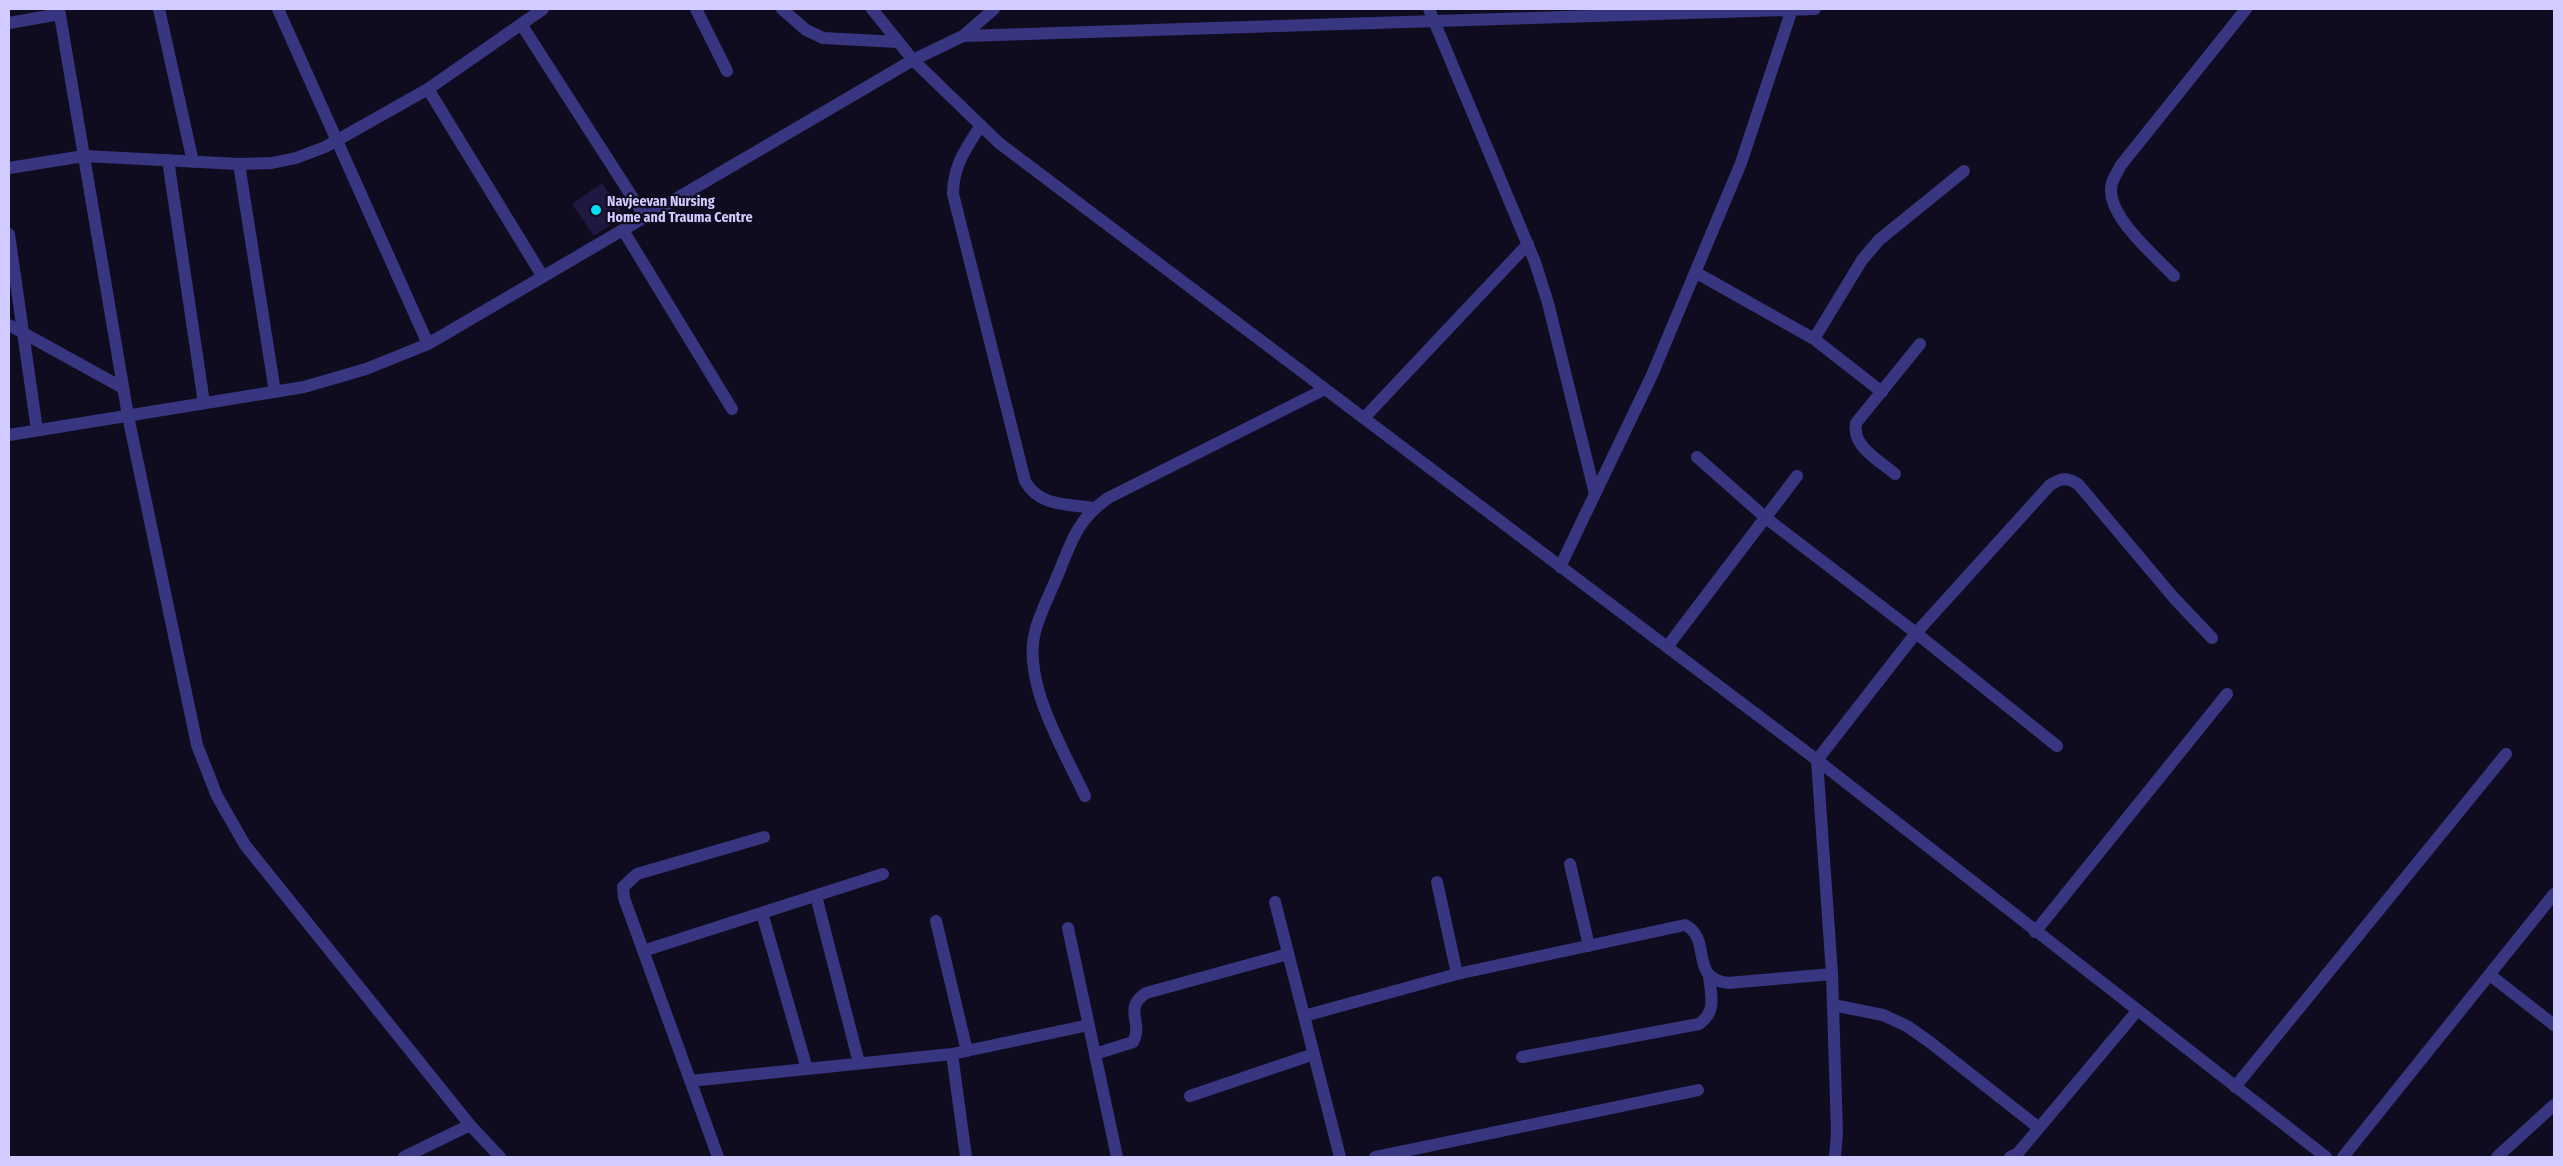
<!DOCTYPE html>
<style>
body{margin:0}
#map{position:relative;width:2563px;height:1166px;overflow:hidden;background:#0f0c20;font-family:"Fira Sans Condensed",sans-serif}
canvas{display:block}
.frame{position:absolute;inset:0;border:10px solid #d1cbff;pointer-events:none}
</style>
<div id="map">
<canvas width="2563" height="1166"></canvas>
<div class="frame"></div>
</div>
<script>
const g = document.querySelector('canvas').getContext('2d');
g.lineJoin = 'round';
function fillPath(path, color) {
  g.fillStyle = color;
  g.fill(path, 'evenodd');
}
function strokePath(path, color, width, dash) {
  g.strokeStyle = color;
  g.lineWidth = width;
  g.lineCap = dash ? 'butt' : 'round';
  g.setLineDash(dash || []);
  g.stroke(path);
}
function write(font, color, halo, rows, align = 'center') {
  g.font = font + ' "Fira Sans Condensed",sans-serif';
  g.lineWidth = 4.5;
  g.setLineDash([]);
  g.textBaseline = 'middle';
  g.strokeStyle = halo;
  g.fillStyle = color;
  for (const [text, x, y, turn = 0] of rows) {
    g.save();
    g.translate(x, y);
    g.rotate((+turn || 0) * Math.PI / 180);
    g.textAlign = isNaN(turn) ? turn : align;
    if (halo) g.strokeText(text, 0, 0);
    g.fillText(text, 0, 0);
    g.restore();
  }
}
fillPath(new Path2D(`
 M602 183 624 215 594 236 572 204Z`), '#201841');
strokePath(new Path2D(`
 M59 9 128 416 197 745 217 796 245 845 470 1125 500 1157
 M159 9 193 162
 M278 9 428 344
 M696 9 727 71
 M782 9 806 30 823 38 898 42
 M872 9 913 60 999 143 1817 760 2326 1157
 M1429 9 1535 262 1548 303 1595 494
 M9 23 60 14
 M521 24 645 217
 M963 36 994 9
 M428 89 543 277
 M981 125C966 148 953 166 953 194L1025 481C1039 507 1068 504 1095 508
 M168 160 204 403
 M239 164 275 392
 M9 168 84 156 239 164 272 163 296 158 325 147 428 89 543 9
 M623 230 732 409
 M9 234 37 430
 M1695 272 1814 339 1882 392
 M2174 276C2155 256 2103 213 2112 183 2114 177 2118 171 2121 165L2246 9
 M9 325 123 388
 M1814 339 1862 260 1879 240 1964 171
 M1364 418 1528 244
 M9 435 304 387 366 369 428 344 913 60 963 36 1815 9
 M1697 457 1766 518 1916 633 2057 746
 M1895 474C1880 461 1851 446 1856 423L1920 344
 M1560 567 1652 375 1741 163 1792 9
 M1667 647 1797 476
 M1085 796C1064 751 1022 682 1035 632 1040 612 1051 592 1059 572 1072 540 1078 519 1108 498L1325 389
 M1570 864 1589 946
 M1437 882 1457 974
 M816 896 859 1063
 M1275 902 1340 1157
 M762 913 807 1069
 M936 921 967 1051
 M1068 928 1117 1157
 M2035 932 2227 694
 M643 951 883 874
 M2490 975 2554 1025
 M1833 1005 1883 1015 1907 1026 1931 1043 2039 1128
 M1304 1016 1457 974 1685 925C1713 939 1688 978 1728 983L1832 974
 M952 1054 966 1157
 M1095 1054 1133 1042C1144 1022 1122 1009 1146 993L1288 954
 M1522 1057 1699 1024C1717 1012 1711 995 1709 976
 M690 1081 952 1054 1089 1025
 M2235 1087 2506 754
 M1190 1096 1314 1054
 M404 1157 470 1125
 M718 1157 624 898 623 887 637 874 764 837
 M1375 1157 1698 1090
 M1835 1157 1837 1132 1832 974 1817 760 1916 633 2050 485C2061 478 2067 477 2078 484L2174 598 2212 638
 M2010 1157 2018 1153 2137 1011
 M2343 1157 2554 894
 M2497 1157 2554 1105`), '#383680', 12);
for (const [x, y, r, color] of [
 [596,210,6,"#00dff6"]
]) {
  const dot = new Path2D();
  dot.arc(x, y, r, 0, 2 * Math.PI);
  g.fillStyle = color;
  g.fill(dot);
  strokePath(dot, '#0f0c20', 2);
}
write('bold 14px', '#d1cbff', '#0f0c20', [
 ["Navjeevan Nursing",607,202],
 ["Home and Trauma Centre",607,218]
], 'left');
</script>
